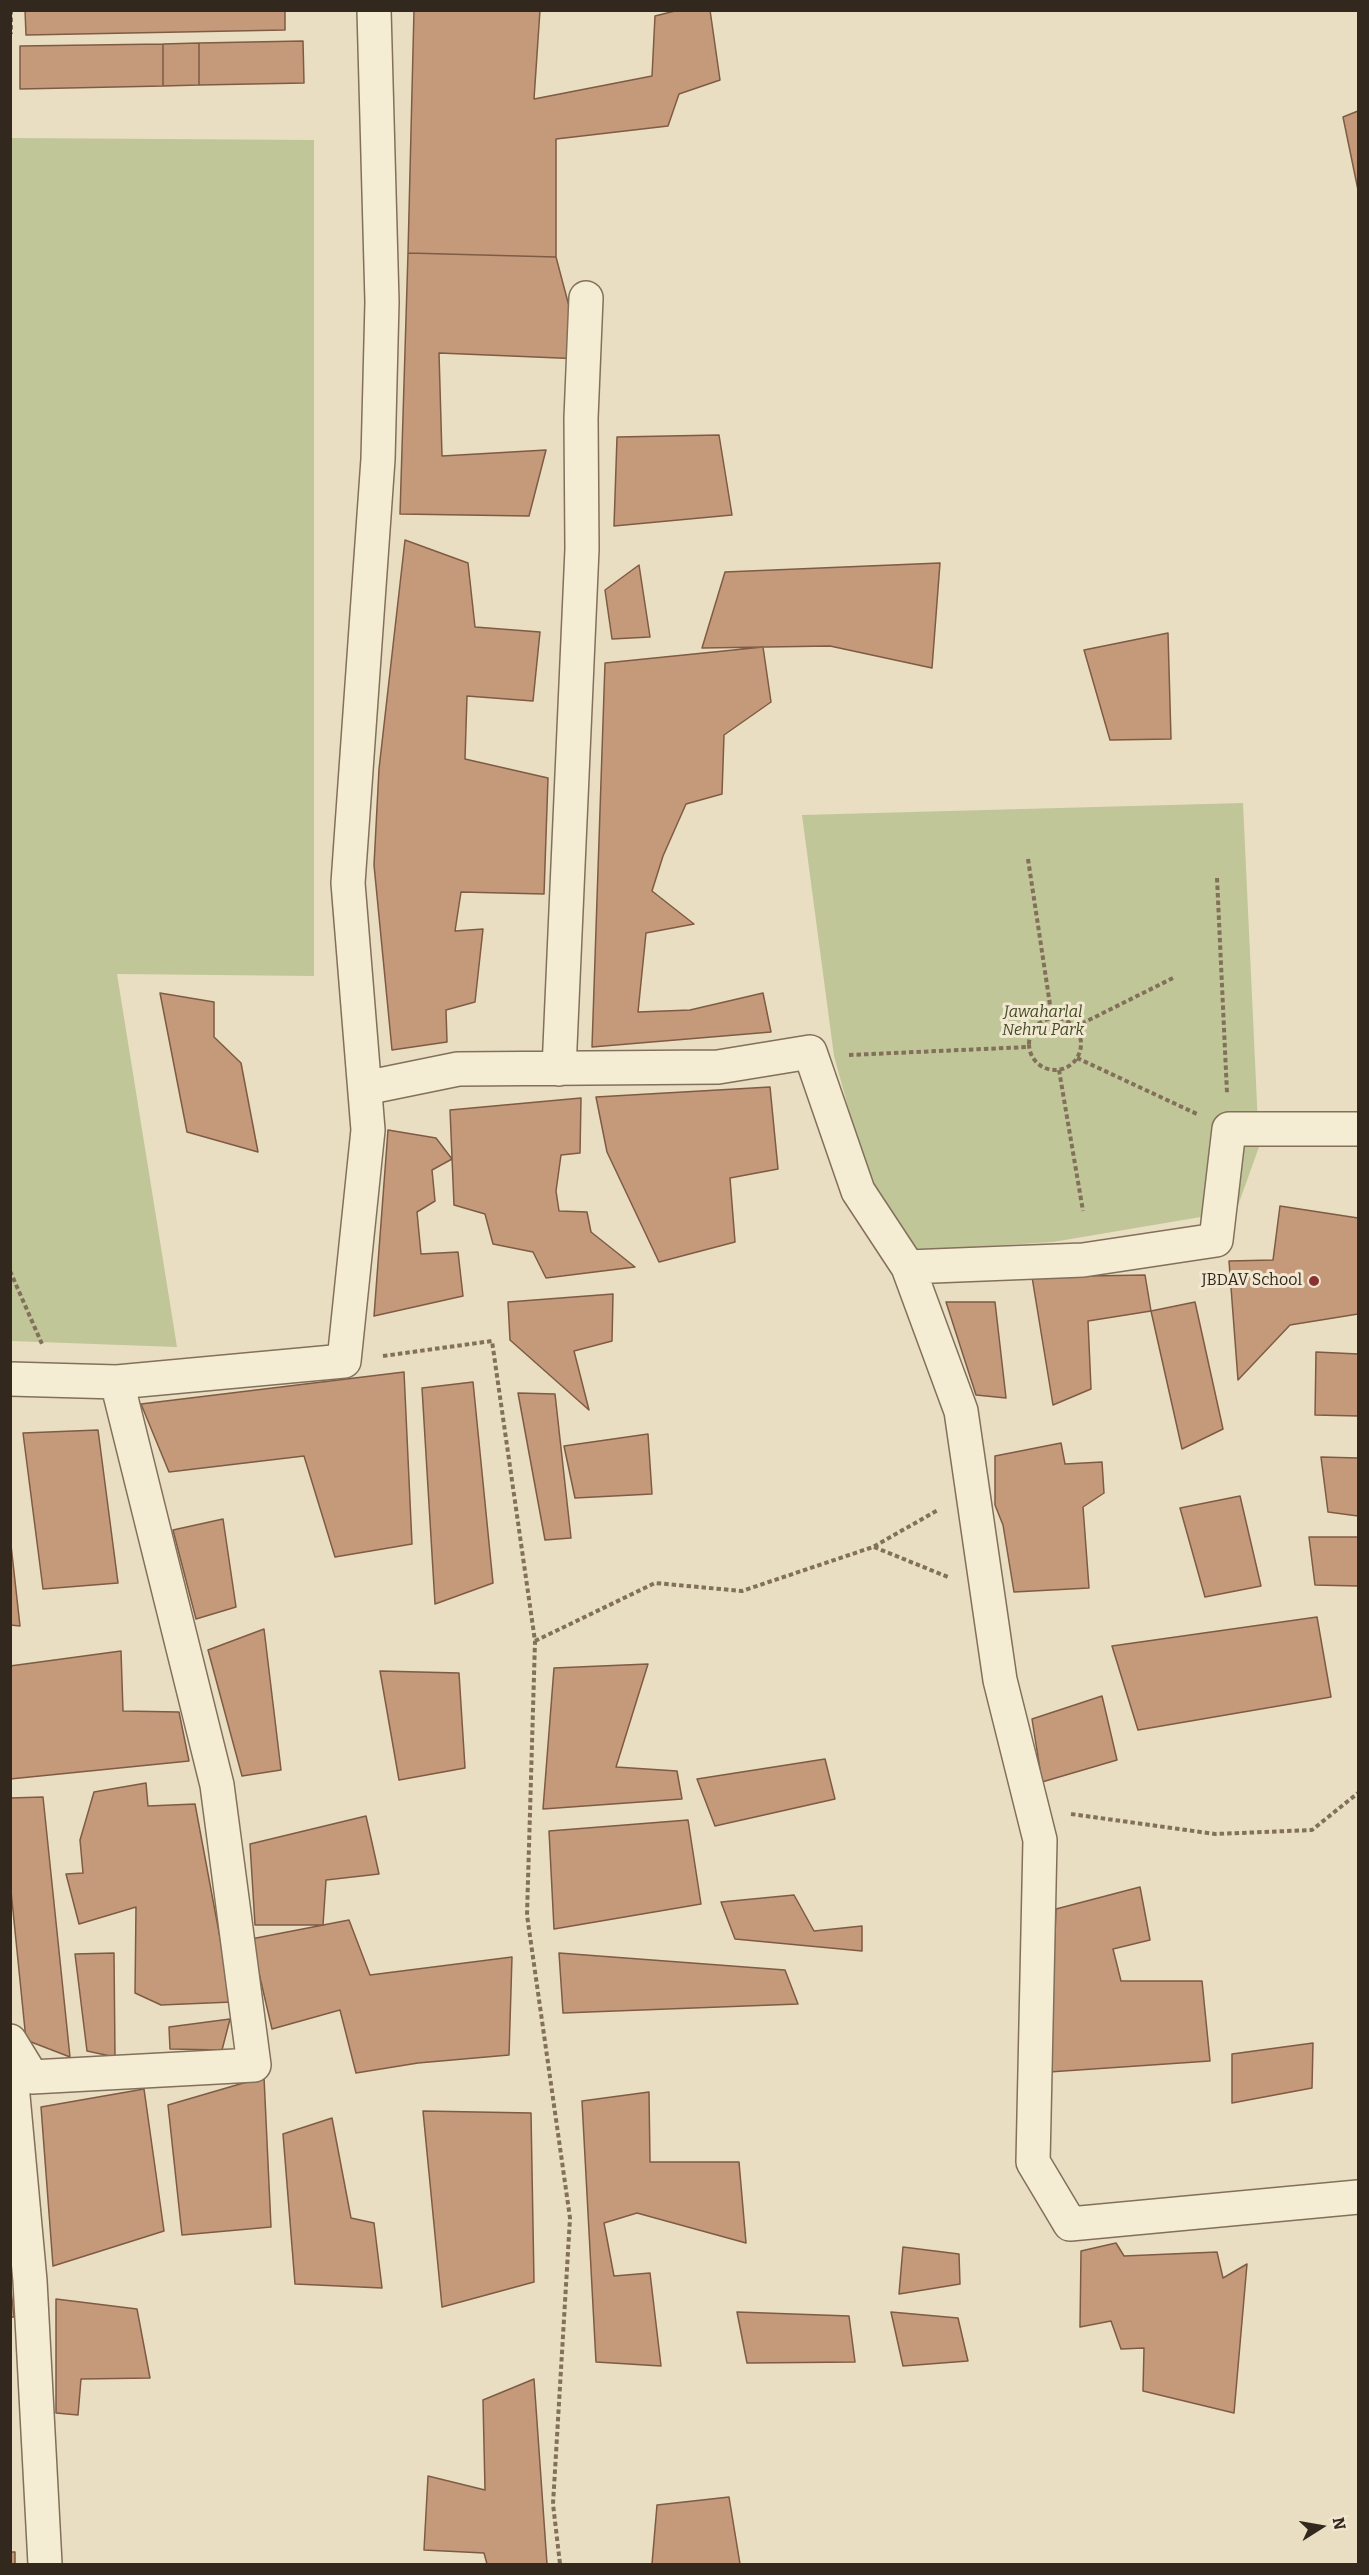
<!DOCTYPE html>
<style>
body{margin:0}
#map{position:relative;width:1369px;height:2575px;overflow:hidden;background:#e9dec2;font-family:Bitter,serif}
canvas{display:block}
.frame{position:absolute;inset:0;border:12px solid #33281e;pointer-events:none}
.north{position:absolute;left:1291px;top:2497px;width:60px;height:60px;-webkit-text-stroke:4px #f2e8d1;paint-order:stroke;rotate:79deg;font-size:16px;font-weight:700;line-height:24px;text-align:center;color:#33281e}
.north::after{content:'';display:block;margin:auto;width:21px;height:27px;background:#33281e;clip-path:polygon(50% 0,100% 100%,50% 72%,0 100%)}
</style>
<div id="map">
<canvas width="1369" height="2575"></canvas>
<div class="frame"></div>
<div class="north">N</div>
</div>
<script>
const g = document.querySelector('canvas').getContext('2d');
g.lineJoin = 'round';
function fillPath(path, color) {
  g.fillStyle = color;
  g.fill(path, 'evenodd');
}
function strokePath(path, color, width, dash) {
  g.strokeStyle = color;
  g.lineWidth = width;
  g.lineCap = dash ? 'butt' : 'round';
  g.setLineDash(dash || []);
  g.stroke(path);
}
function write(font, color, halo, rows, align = 'center') {
  g.font = font + ' Bitter,serif';
  g.lineWidth = 6;
  g.setLineDash([]);
  g.textBaseline = 'middle';
  g.strokeStyle = halo;
  g.fillStyle = color;
  for (const [text, x, y, turn = 0] of rows) {
    g.save();
    g.translate(x, y);
    g.rotate((+turn || 0) * Math.PI / 180);
    g.textAlign = isNaN(turn) ? turn : align;
    if (halo) g.strokeText(text, 0, 0);
    g.fillText(text, 0, 0);
    g.restore();
  }
}
fillPath(new Path2D(`
 M11 138 314 140V976L117 974 177 1347 11 1341Z
 M1243 803 1259 1147 1236 1211 1053 1242 910 1251 869 1183 834 1056 802 815Z`), '#c0c697');
const building = new Path2D(`
 M25 10H285V30L26 35Z
 M414 10H540L534 99 652 76 655 16 679 10H710L720 80 679 94 668 126 556 139V257L408 253Z
 M303 41 304 83 199 85V43Z
 M199 43V85L163 86V44Z
 M163 44V86L20 89V46Z
 M1358 111V190L1343 117Z
 M408 253 556 257 583 359 439 353 442 456 546 450 529 516 400 514Z
 M719 435 732 515 614 526 617 437Z
 M405 540 468 563 475 627 540 632 533 701 467 696 465 759 548 778 544 894 461 892 455 931 483 929 475 1002 446 1010 447 1042 392 1050 374 865 379 769Z
 M940 563 932 668 830 646 702 648 725 572Z
 M639 565 650 637 612 639 605 590Z
 M1168 633 1171 739 1110 740 1084 650Z
 M763 647 771 702 724 735 722 794 686 804 663 856 652 891 694 924 646 933 638 1012 690 1010 763 993 771 1032 592 1047 605 663Z
 M160 993 214 1002V1037L241 1063 258 1152 187 1132Z
 M770 1087 778 1169 730 1178 735 1242 659 1262 607 1152 596 1097Z
 M581 1098 580 1153 561 1155 556 1191 559 1211 587 1212 591 1232 635 1267 546 1278 533 1252 493 1244 485 1214 454 1205 450 1110Z
 M388 1130 436 1138 452 1159 432 1170 435 1201 417 1212 421 1254 458 1252 463 1296 374 1316Z
 M1280 1206 1358 1218V1314L1290 1325 1238 1380 1229 1261 1273 1260Z
 M1145 1275 1151 1311 1088 1321 1091 1389 1053 1405 1032 1277Z
 M613 1294 612 1341 574 1351 589 1410 510 1340 508 1302Z
 M946 1302H995L1006 1398 976 1395Z
 M1195 1302 1223 1429 1182 1449 1151 1311Z
 M1316 1352 1358 1354V1416L1315 1415Z
 M404 1372 412 1544 335 1557 304 1456 169 1472 141 1404Z
 M473 1382 493 1583 435 1604 422 1388Z
 M518 1393 555 1394 571 1538 545 1540Z
 M98 1430 118 1583 43 1589 23 1433Z
 M648 1434 652 1494 575 1498 564 1446Z
 M1061 1443 1065 1464 1102 1462 1104 1493 1083 1507 1089 1588 1014 1592 1003 1525 995 1505V1456Z
 M1321 1457 1358 1458V1516L1328 1512Z
 M1240 1496 1261 1586 1205 1597 1180 1508Z
 M223 1519 236 1607 196 1619 173 1530Z
 M10 1536 20 1626 10 1625Z
 M1309 1537H1358V1586L1315 1585Z
 M1317 1617 1331 1697 1138 1730 1112 1646Z
 M264 1629 281 1770 242 1776 208 1650Z
 M121 1651 123 1711 179 1712 189 1761 10 1779V1666Z
 M648 1664 616 1767 677 1771 682 1799 543 1809 554 1668Z
 M380 1671 459 1673 465 1768 399 1780Z
 M1102 1696 1117 1760 1042 1782 1032 1719Z
 M825 1759 835 1799 715 1826 697 1779Z
 M146 1783 148 1806 195 1804 232 2002 161 2005 135 1993 136 1907 79 1924 66 1874 83 1873 80 1840 94 1792Z
 M43 1797 70 2057 26 2040 10 1881V1798Z
 M366 1816 379 1874 326 1880 323 1925H255L250 1844Z
 M688 1820 701 1904 554 1929 549 1831Z
 M1140 1887 1150 1940 1113 1949 1121 1981H1202L1210 2061 1049 2072 1056 1909Z
 M794 1895 814 1931 862 1926V1951L735 1939 721 1902Z
 M349 1920 370 1975 512 1957 509 2055 418 2063 356 2073 340 2010 272 2029 251 1939Z
 M114 1953 115 2057 87 2051 75 1954Z
 M559 1953 785 1970 798 2004 563 2013Z
 M230 2019 222 2050 170 2049 169 2027Z
 M1313 2043 1312 2088 1232 2103V2054Z
 M264 2077 271 2227 182 2235 168 2105Z
 M144 2089 164 2231 53 2266 41 2107Z
 M649 2092 650 2162H739L746 2243 637 2213 604 2223 614 2276 650 2273 661 2366 596 2362 582 2101Z
 M423 2111 531 2113 534 2282 442 2307Z
 M332 2118 351 2218 374 2223 382 2288 295 2284 283 2134Z
 M1116 2243 1124 2256 1217 2252 1223 2278 1247 2264 1234 2413 1143 2391 1144 2348 1121 2349 1111 2321 1080 2327 1081 2251Z
 M903 2247 959 2254 960 2284 899 2294Z
 M10 2280 14 2317H10Z
 M56 2299 137 2309 150 2378 81 2379 78 2415 56 2413Z
 M737 2312 849 2316 855 2362 747 2363Z
 M891 2312 958 2318 968 2361 903 2366Z
 M534 2379 547 2564H487L484 2553 424 2550 428 2476 485 2490 483 2400Z
 M729 2497 740 2564H652L657 2505Z
 M10 2552H15V2564H10Z`);
fillPath(building, '#c49a7b');
strokePath(building, '#7f5b43', 1.5);
const minor = new Path2D(`
 M559 1069 582 549 581 418 586 298
 M365 1088 458 1069 718 1067 810 1052 858 1191 908 1267 1083 1260 1216 1240 1229 1129H1358
 M908 1267 961 1411 1000 1680 1040 1840 1033 2162 1070 2224 1358 2197
 M10 1379 117 1382 344 1361 368 1130 348 883 378 459 382 302 374 10
 M10 2041 32 2077 254 2065 217 1785 117 1382
 M10 2063 30 2281 45 2564`);
strokePath(minor, '#82705b', 36);
strokePath(new Path2D(`
 M11 10V34
 M1028 859 1052 1018
 M1217 878 1227 1093
 M1029 1044a26 26 0 1 1 52 0a26 26 0 1 1-52 0Z
 M1075 1027 1175 977
 M849 1055 1028 1047
 M1077 1058 1197 1114
 M1059 1070 1083 1211
 M10 1271 42 1344
 M383 1356 492 1341 535 1641 527 1915 570 2218 553 2504 560 2564
 M874 1547 948 1577
 M535 1641 655 1583 742 1591 873 1547 938 1510
 M1071 1814 1215 1834 1312 1830 1358 1793`), '#82705b', 4, [4.5, 3]);
strokePath(minor, '#f5ecd4', 33);
for (const [x, y, r, color] of [
 [1314,1281,6,"#8b3130"]
]) {
  const dot = new Path2D();
  dot.arc(x, y, r, 0, 2 * Math.PI);
  g.fillStyle = color;
  g.fill(dot);
  strokePath(dot, '#f2e8d1', 2);
}
write('italic 16px', '#434d26', '#f2e8d1', [
 ["Jawaharlal",1043,1013],
 ["Nehru Park",1043,1031]
]);
write('16px', '#33281e', '#f2e8d1', [
 ["JBDAV School",1302,1281]
], 'right');
</script>
